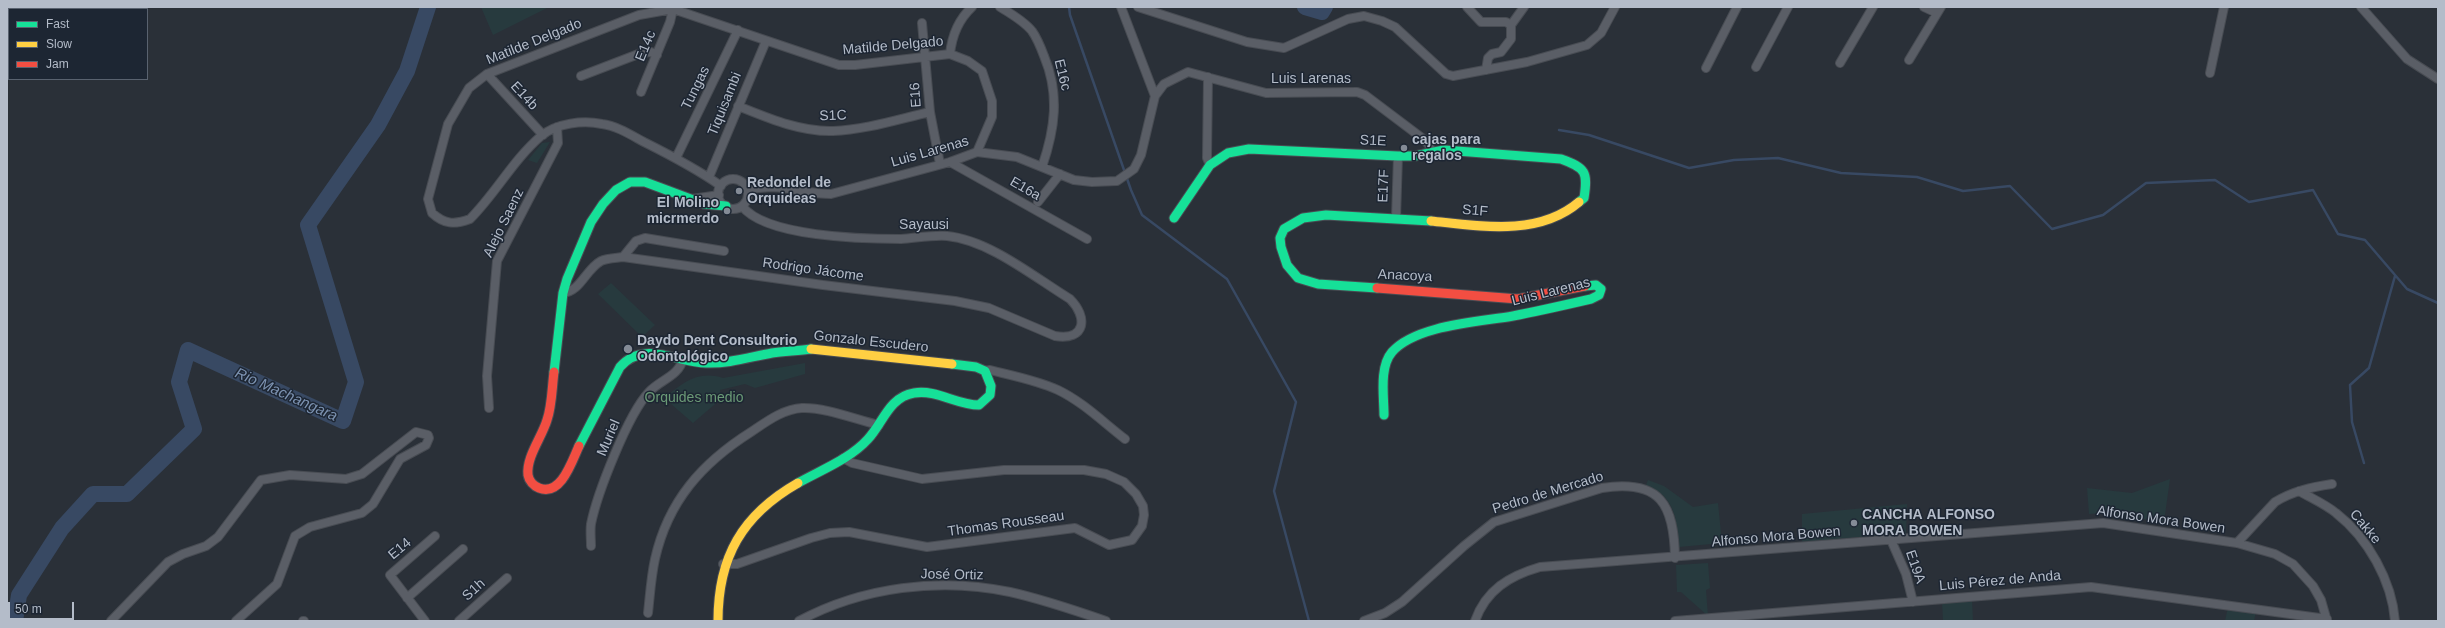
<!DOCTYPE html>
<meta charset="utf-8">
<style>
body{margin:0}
#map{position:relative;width:2445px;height:628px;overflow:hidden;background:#2a3038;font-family:Arial,sans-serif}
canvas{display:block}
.frame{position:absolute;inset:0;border:8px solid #b4bcc9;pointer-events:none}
.legend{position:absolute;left:8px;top:8px;width:140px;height:72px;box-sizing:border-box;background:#1d2633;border:1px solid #59626f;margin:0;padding:5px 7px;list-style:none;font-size:12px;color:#b4bcc9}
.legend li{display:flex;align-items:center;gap:8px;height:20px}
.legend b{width:20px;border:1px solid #59626f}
.scale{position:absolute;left:8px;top:602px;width:66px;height:18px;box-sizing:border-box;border:2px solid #b4bcc9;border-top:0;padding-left:5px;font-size:12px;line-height:14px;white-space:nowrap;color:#b4bcc9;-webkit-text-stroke:3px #1d2633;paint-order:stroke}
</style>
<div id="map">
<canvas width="2445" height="628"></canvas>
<div class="frame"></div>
<ul class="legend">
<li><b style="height:5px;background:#16e098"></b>Fast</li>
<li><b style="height:5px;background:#ffcf43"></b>Slow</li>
<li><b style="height:5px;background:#f24e42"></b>Jam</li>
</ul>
<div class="scale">50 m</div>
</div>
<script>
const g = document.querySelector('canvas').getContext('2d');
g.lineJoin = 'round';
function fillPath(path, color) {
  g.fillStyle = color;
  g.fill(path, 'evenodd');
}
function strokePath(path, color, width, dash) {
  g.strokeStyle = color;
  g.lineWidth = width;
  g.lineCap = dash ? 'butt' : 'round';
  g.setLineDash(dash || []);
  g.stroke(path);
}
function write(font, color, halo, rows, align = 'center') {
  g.font = font + ' Arial,sans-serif';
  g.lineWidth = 3;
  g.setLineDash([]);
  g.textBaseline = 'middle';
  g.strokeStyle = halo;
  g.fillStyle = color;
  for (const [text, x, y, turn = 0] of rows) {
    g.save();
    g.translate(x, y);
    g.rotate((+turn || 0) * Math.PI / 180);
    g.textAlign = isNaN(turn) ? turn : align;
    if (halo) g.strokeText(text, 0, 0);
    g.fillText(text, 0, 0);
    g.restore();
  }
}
fillPath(new Path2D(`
 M481 7H549L493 35Z
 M550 142 537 163 528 160 542 143Z
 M611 283 655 325 642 337 598 294Z
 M805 363V374L755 388 745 384 720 390 721 399 693 423 664 398C683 383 697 370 723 378Z
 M2170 479 2164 522 2105 513 2089 514 2087 488 2132 493Z
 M1648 480 1664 486 1693 507 1718 503 1722 543 1679 547C1676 518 1676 498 1646 485Z
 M1907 504 1906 533 1802 542V514Z
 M1708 563 1710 588 1706 590 1708 616 1681 592H1677L1676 565Z
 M1972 599 1973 621H1943L1942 601Z
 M2228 607 2256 611 2254 621H2225Z`), '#273a3e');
strokePath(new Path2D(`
 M1069 7 1070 15 1131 190 1142 215 1227 279 1296 402 1274 491 1309 621
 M1559 130 1589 135 1689 168 1734 160 1778 158 1841 173 1917 177 1963 191 2010 186 2052 229 2103 215 2146 183 2215 180 2249 202 2313 190 2338 234 2365 240 2407 289 2438 303
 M2364 463 2352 422 2350 385 2369 368 2395 276`), '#384963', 2.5);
strokePath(new Path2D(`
 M1305 7 1322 12 1325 7
 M15 621 19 595 62 528 93 494H127L194 429 179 382 188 350 343 421 356 382 308 225 378 125 407 71 428 7`), '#384963', 16);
const street = new Path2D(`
 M1000 7C1010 13 1024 21 1032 31 1037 38 1041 48 1044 56 1060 94 1055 129 1042 167
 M1121 7 1155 96
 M1138 7 1247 42 1284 48 1348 19 1364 16 1382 21 1395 27 1446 74 1453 76 1527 62 1587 45 1601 33 1615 7
 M1467 7 1481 22H1506L1511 25V39L1501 52 1492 54 1488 58 1486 70
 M1924 7 1937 13
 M2361 7 2407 59 2438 79
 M922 23 930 112 940 164
 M1511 25 1524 7
 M950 54C952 35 958 20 972 7
 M1909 60 1941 7
 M1840 63 1873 7
 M1756 67 1788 7
 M1706 68 1737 7
 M2210 73 2224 7
 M487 74 543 135
 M581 76 641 53 651 52 657 55
 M1208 77 1207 158 1210 165
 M641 92 670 22 673 9
 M738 106C768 118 800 132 833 131 865 130 899 119 930 112
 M676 158 738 30
 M950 162 1087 239
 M709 177 766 41
 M718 194a15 15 0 1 1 30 0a15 15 0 1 1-30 0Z
 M721 186C697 169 670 155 644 142 631 135 617 126 602 124 583 120 557 123 541 136 513 160 496 193 470 219 454 225 444 224 432 213L428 199 448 124 469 88 487 74 639 15 673 9 839 65H855L950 54 968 61 982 71 992 101V117L977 152
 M748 190C776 182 802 194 831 194L950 162 977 152 1017 157 1074 180 1092 182 1117 181 1134 169 1141 155 1155 96 1164 84 1188 72 1266 93 1357 92 1365 95 1422 138 1429 145 1432 152
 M692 199 719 195
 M1038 202 1060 174
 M1396 218 1398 156
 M623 257 636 241 645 238 724 251
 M563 293C580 292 586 269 601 261 607 258 616 258 623 257L823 285 955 301 989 308 1055 336C1086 341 1088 317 1070 299 1034 277 989 240 947 236 932 235 916 238 901 239 864 239 765 237 742 206
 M985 371 990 370C1013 376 1036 380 1058 390 1083 402 1104 423 1125 439
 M489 408 487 376 497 261 558 143 557 127
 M2299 491C2311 498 2325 504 2336 513 2368 538 2392 581 2395 621
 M1891 540 1906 574 1913 602
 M2237 543 2275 502C2293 491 2312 487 2332 484
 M591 546C591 539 590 531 591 524 597 494 628 414 649 392 660 380 679 376 683 359
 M723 564H737L811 538 830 533 849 532 927 547 1075 528 1109 545 1132 540 1142 526 1144 515 1143 506 1136 494 1124 482 1106 474 1084 470H1004L922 479 852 463 843 458
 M407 598 463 549
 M648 613C650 595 651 577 655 559 668 501 702 463 751 432 766 422 783 409 802 408 825 407 857 420 879 425
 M111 621 168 562 183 554 206 546 218 537 261 480 290 475 346 479 362 474 416 432 428 435 429 438 426 445 400 459 373 504 362 513 310 527 295 536 277 584 236 621
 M303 621H304
 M425 621 390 575 435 536
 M459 621 507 578
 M799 621C862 587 940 577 1010 592 1042 599 1074 610 1106 621
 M1364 621 1385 613 1402 602 1464 546 1494 522 1602 488C1661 479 1674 505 1675 558
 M1475 621C1486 590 1509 576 1540 567L2103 523 2237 543 2275 554 2293 564 2313 586 2321 600 2327 621
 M1675 621 2091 587 2327 619`);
const fast = new Path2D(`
 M1174 218 1210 165 1228 153 1249 149 1398 156H1415L1444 150 1561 159C1586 168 1588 172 1584 198L1579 202
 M1377 288 1318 284 1298 278 1287 265 1281 247 1280 238 1284 229 1303 218 1326 215 1431 221
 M554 372 563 293 567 279 591 222 603 204 616 190 630 182H645L704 204 726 206
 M1384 415C1384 397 1379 367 1392 352 1416 325 1479 322 1513 316 1539 311 1565 305 1591 299L1599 295 1601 289 1596 285 1585 286
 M579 446 620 367C643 340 676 362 706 363 728 364 750 357 772 353 785 351 798 351 811 349
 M798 483C821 470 850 459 868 439 883 423 889 397 914 393 936 389 957 405 979 405L990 395 991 386 985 371 976 367 952 364`);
const slow = new Path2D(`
 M1431 221C1479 226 1538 237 1579 202
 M811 349 952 364
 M718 621C718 557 742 515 798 483`);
const jam = new Path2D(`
 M1377 288 1518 299 1585 286
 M554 372C552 387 552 406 547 420 542 437 526 457 528 475 529 481 534 486 539 488 561 497 572 461 579 446`);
strokePath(street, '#484c53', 10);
strokePath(fast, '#484c53', 11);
strokePath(slow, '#484c53', 11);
strokePath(jam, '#484c53', 11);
strokePath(street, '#5a5e66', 8);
strokePath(fast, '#16e098', 9);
strokePath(slow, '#ffcf43', 9);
strokePath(jam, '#f24e42', 9);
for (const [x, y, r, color] of [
 [1404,148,4,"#848b96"],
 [739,191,4,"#848b96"],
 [727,211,4,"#848b96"],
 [628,349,5,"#848b96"],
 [1854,523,4,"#848b96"]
]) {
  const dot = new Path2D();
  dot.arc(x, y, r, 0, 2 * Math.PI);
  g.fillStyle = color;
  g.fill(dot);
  strokePath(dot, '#1d2633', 1.5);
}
write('14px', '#b4bcc9', '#1d2633', [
 ["Matilde Delgado",534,42,-22],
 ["E14c",646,46,-68],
 ["Matilde Delgado",893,46,-5],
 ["E16c",1062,75,76],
 ["Luis Larenas",1311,79],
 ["Tungas",696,88,-64],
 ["E16",916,95,-94],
 ["E14b",524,96,47],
 ["Tiquisambi",725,104,-68],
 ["S1C",833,116,-2],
 ["S1E",1373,141,3],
 ["Luis Larenas",930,152,-16],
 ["E17F",1384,186,-88],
 ["E16a",1025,189,30],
 ["S1F",1475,211,5],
 ["Alejo Saenz",504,223,-64],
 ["Sayausi",924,225],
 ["Rodrigo Jácome",813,270,8],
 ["Anacoya",1405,276,3],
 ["Luis Larenas",1551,292,-14],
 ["Gonzalo Escudero",871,342,6],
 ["Muriel",609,438,-67],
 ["Pedro de Mercado",1548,493,-17],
 ["Alfonso Mora Bowen",2161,520,8],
 ["Thomas Rousseau",1006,524,-8],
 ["Cakke",2365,527,50],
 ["Alfonso Mora Bowen",1776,537,-5],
 ["E14",400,549,-40],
 ["E19A",1915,567,71],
 ["José Ortiz",952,575,1],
 ["Luis Pérez de Anda",2000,581,-5],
 ["S1h",474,590,-42]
]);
write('bold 14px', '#b4bcc9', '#1d2633', [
 ["cajas para",1412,140],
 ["regalos",1412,156],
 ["Redondel de",747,183],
 ["Orquideas",747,199],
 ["El Molino",719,203,"right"],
 ["micrmerdo",719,219,"right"],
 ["Daydo Dent Consultorio",637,341],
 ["Odontológico",637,357],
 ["CANCHA ALFONSO",1862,515],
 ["MORA BOWEN",1862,531]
], 'left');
write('14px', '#6b9a76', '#1d2633', [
 ["Orquides medio",694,398]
]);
write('italic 15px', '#7c92b1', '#1d2633', [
 ["Rio Machangara",286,395,24]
]);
</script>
